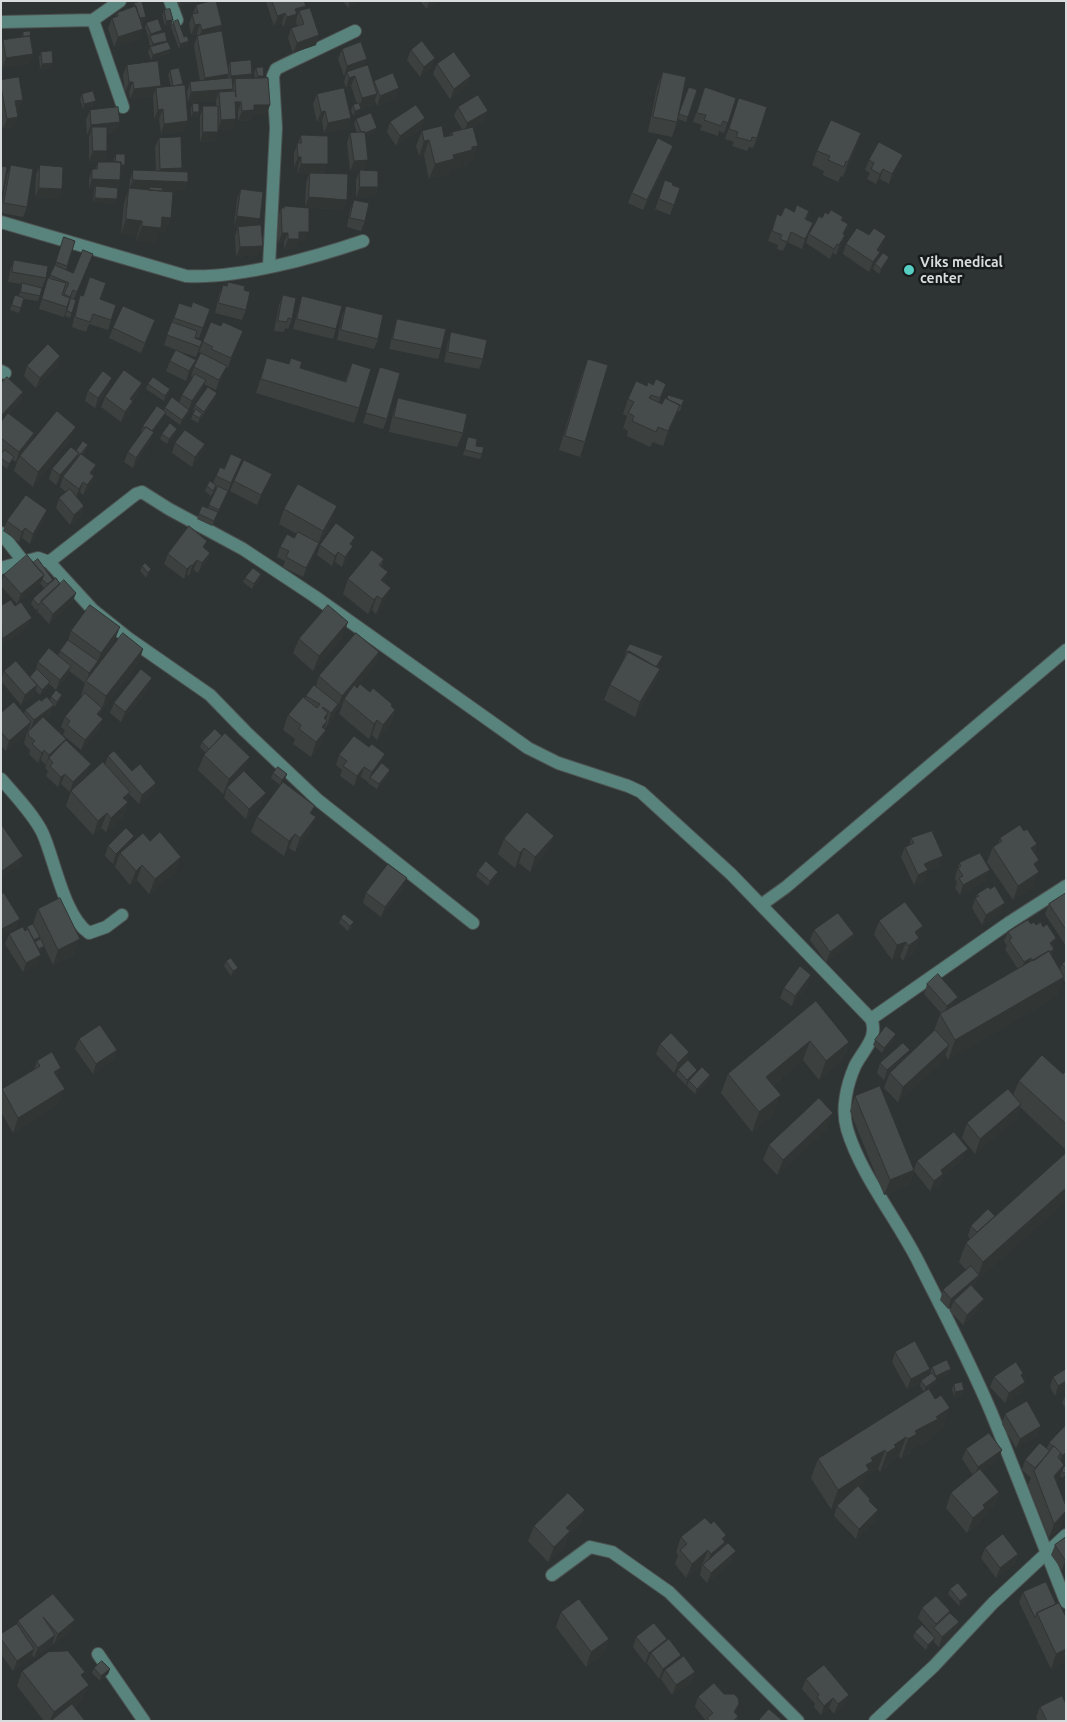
<!DOCTYPE html>
<style>
body{margin:0}
#map{position:relative;width:1067px;height:1722px;overflow:hidden;background:#2e3433;font-family:Ubuntu,sans-serif}
canvas{display:block}
.frame{position:absolute;inset:0;border:2px solid #d8dcdc;pointer-events:none}
</style>
<div id="map">
<canvas width="1067" height="1722"></canvas>
<div class="frame"></div>
</div>
<script>
const g = document.querySelector('canvas').getContext('2d');
g.lineJoin = 'round';
function strokePath(path, color, width, dash) {
  g.strokeStyle = color;
  g.lineWidth = width;
  g.lineCap = dash ? 'butt' : 'round';
  g.setLineDash(dash || []);
  g.stroke(path);
}
function fillPath(path, color) {
  g.fillStyle = color;
  g.fill(path, 'evenodd');
}
function write(font, color, halo, rows, align = 'center') {
  g.font = font + ' Ubuntu,sans-serif';
  g.lineWidth = 5;
  g.setLineDash([]);
  g.textBaseline = 'middle';
  g.strokeStyle = halo;
  g.fillStyle = color;
  for (const [text, x, y, turn = 0] of rows) {
    g.save();
    g.translate(x, y);
    g.rotate((+turn || 0) * Math.PI / 180);
    g.textAlign = isNaN(turn) ? turn : align;
    if (halo) g.strokeText(text, 0, 0);
    g.fillText(text, 0, 0);
    g.restore();
  }
}
const minor = new Path2D(`
 M170 1 177 20
 M93 20 120 1
 M1 22 93 20 123 107
 M1 222 186 276C238 279 313 258 363 241
 M269 266 276 128 273 76 276 69 282 66 355 31
 M1 371 5 373
 M1 533 23 561
 M49 562 93 610 128 638 210 695 245 731 318 800 473 923
 M1 568 38 558 49 562 136 494 142 492 169 509 243 549 314 596 528 748 558 763 628 786 641 792 731 874 871 1019C879 1037 863 1050 855 1066 847 1084 841 1109 847 1129 861 1176 898 1220 920 1265 944 1313 970 1362 991 1412 1017 1475 1041 1539 1066 1602
 M1 779C14 794 35 816 43 834 55 861 64 916 89 933L106 927 122 915
 M761 905 786 887 1066 650
 M871 1019 1010 922 1066 886
 M552 1575 590 1547 612 1552 669 1592 798 1721
 M98 1654 144 1721
 M875 1721 934 1666 993 1603 1066 1535`);
strokePath(minor, '#4d5251', 14);
strokePath(minor, '#59837d', 12);
fillPath(new Path2D(`
 M177 1H201L179 7Z
 M266 1H304L306 6 304 10 316 45 293 53 288 38 291 28 297 26 296 21 297 17 296 18 294 24 283 27 282 23 274 26 266 2Z
 M343 1H359L348 8Z
 M420 1H437L427 9Z
 M134 3 144 22 141 23 140 39 114 47 108 28 112 18 115 17 117 13 133 7Z
 M196 5 222 25 219 32 228 67 230 62 251 79H255L254 73 256 68 263 78 270 105 266 115H252L251 120 238 121V112H236L233 129 218 130V132L214 142H200V116L203 106H216V100L188 102 187 92 190 82 200 81 194 46 197 36V34L191 35 189 24Z
 M164 10 171 25 165 26 162 15Z
 M173 22 184 37 189 41 187 46 179 49 171 27Z
 M146 23 161 34 167 42 171 49 169 54 151 60 148 52 150 47 149 41V39L145 28Z
 M23 32 31 39 33 54 29 64 2 68 1 62V45L3 40 21 38Z
 M342 49 364 66 374 82 399 88 396 98 377 106 375 101 374 104 360 108 359 114 353 116 351 110 353 105 357 104 351 86 346 88 344 82 346 75 344 76 338 59Z
 M411 50 432 68 420 77 407 60Z
 M41 52 51 68 40 69 39 57Z
 M437 64 468 86 450 99 433 74Z
 M127 65 161 86V87L171 86 168 75 170 70 182 85 185 131 161 134 159 119H154L153 96 130 99 129 92H125L123 75Z
 M663 72 678 117 689 87 697 90 686 122 678 119 672 137 648 132 657 87Z
 M1 80 19 109 17 110 18 117 14 127 3 129 1 118Z
 M705 87 736 98 724 133 719 131 718 136 700 130 702 125 693 122Z
 M82 94 94 106 83 109 80 99Z
 M317 94 351 118 347 128 324 133 322 121 317 122 313 104Z
 M739 98 757 138 753 148 749 147 747 151 732 146 734 142 725 139Z
 M193 103 199 112 197 117H191V108Z
 M458 107 484 120 473 127V160L468 162 467 165 451 169 449 174 429 179 424 155 419 156 416 146 422 131 444 137 450 136 452 132 462 129 454 116Z
 M90 110 120 122 116 132 107 133V151L104 161H89V137L90 134 87 135 86 120Z
 M356 119 375 133 365 137V169L350 171 347 143 350 133H357L354 124Z
 M390 122 422 128 396 146 387 132Z
 M861 133 856 148 843 177 841 176 838 182 823 175 824 171 812 165 817 151Z
 M301 135 325 173 344 210 305 207 306 183 309 174H297L298 167H294V153Z
 M159 138 182 168 181 172 184 191H162L171 218 165 232H159L156 243 136 241 137 236 121 234 124 203 129 188 130 180 133 170 156 171 155 147Z
 M116 154 123 170H121L120 180 118 188 115 204 93 202 94 189H89V179L92 169H95L98 162H114V159Z
 M670 156 643 210 628 203 632 193Z
 M869 160 899 165 889 184 880 179 876 184 867 179 870 173 865 170Z
 M11 165 27 207 23 217 1 213V208L7 175Z
 M40 165 62 189 58 199 35 197 36 175Z
 M360 170 378 187 374 197H356V180Z
 M665 180 672 185 680 188 670 215 655 209Z
 M241 189 258 225 259 255 236 257 235 236 238 227 234 226 237 199Z
 M354 200 365 221 361 231 347 227 350 210Z
 M284 206 306 242H298L295 249H284V242L278 243V218L281 208H283Z
 M809 211 806 220 809 233 802 249 787 242 783 251 777 249 778 245 768 241 777 214 781 216 794 212Z
 M843 217 842 220 844 234 845 235 841 245 836 255 833 253 830 259 806 243 809 234 822 218Z
 M64 237 75 241 66 270 73 273 93 254 74 299 76 300 70 318 65 316 70 301 69 300 64 317 39 309 45 288 48 278H49L55 265Z
 M846 244 882 246 879 251 880 252 877 262 869 272 843 254Z
 M14 260 46 278 42 288 39 287 40 296 38 301 24 299 19 313 10 310 15 295 19 296 22 284 8 282 10 270Z
 M887 262 879 274 873 269 875 264Z
 M228 282 244 290 246 310 242 320 215 313 219 295 223 285 226 286Z
 M80 295 100 299 116 305 108 330 89 324 86 332 72 327 77 305Z
 M283 295 292 319 288 329 285 328 284 332 274 331 279 305Z
 M302 296 336 329 333 339 293 329 299 306Z
 M179 303 191 307 210 309 199 338 195 337V338L202 341 196 357 178 351 196 360 192 370 186 381 166 371 170 361 176 350 164 345Z
 M346 306 378 339 374 349 337 340 342 316Z
 M397 319 441 349 438 359 389 349 394 329Z
 M155 320 141 353 109 338 113 328Z
 M451 332 483 359 479 369 444 362 448 342Z
 M239 341 228 368 226 367 223 376 216 390 204 384 202 390 189 410 188 415 180 425 165 414 153 432 150 442 133 468 124 462 128 452 142 432 141 431 143 426 164 410 165 408 179 403 182 395 193 378 191 376 194 367 201 353 199 352 203 342Z
 M60 356 57 366 36 388 24 376 27 366Z
 M267 358 345 381 352 363 359 408 354 423 256 393Z
 M588 359 585 442 580 457 559 450 582 374Z
 M380 367 387 419 383 429 363 423Z
 M1 383 23 392 20 402 9 414 34 433 30 443 70 441 33 487 14 471 19 457 16 462 13 460 7 469 1 464V454L3 452 1 451Z
 M148 384 169 394 164 401 146 389Z
 M666 384 659 402 662 404 667 399 684 400 680 411H678L663 446 653 442 650 447 627 436 628 431 623 428 627 416 623 414 628 399 647 386 653 385Z
 M109 388 95 408 85 401 88 391Z
 M138 393 133 401 129 411 121 422 101 407 105 397Z
 M216 398 202 417 201 416 198 423 191 419 194 411 193 410 195 405Z
 M398 398 463 433 457 447 389 432 393 413Z
 M177 429 175 434 167 444 160 439 162 434Z
 M468 437 482 454 480 459 463 455Z
 M175 443 205 444 201 454 192 467 172 453Z
 M88 445 86 450 83 455 93 475 94 476 91 485 83 495 80 492 76 497 84 506 81 516 70 525 56 508 59 498 66 492 60 487 63 477 67 472 56 485 49 479 52 469 76 451Z
 M224 469H238L212 526 197 519 202 506 208 508 218 488 216 487 211 496 205 491 207 486 213 483 216 476Z
 M272 474 268 484 257 505 230 491 234 481Z
 M284 509 332 520 319 543 315 553 303 577 283 567 285 561 277 557 280 547 294 538 297 534 279 524Z
 M44 520 30 544 22 538 19 542 3 531 7 521Z
 M320 545H352L349 556 342 567 335 562 332 566 317 555Z
 M204 548 210 553 206 563 198 573 194 570 189 576 187 574 184 579 164 564 168 554Z
 M384 559 381 566 388 572 384 583 385 603 376 614 372 610 368 614 343 594 348 579Z
 M33 563 53 581 60 584 76 593 72 603 49 624 37 611 39 608 36 610 31 604 33 599 44 588 41 584 17 604 1 586V583L4 575Z
 M142 566 149 574 146 578 140 571Z
 M261 574 260 579 252 589 243 582 245 578Z
 M71 631 114 642 96 666 95 669 143 649 138 664 102 710 99 716 103 719 99 729 81 750 63 735 65 730 61 727 65 717 82 697 81 695 85 683 69 671 67 676 56 690 49 684 48 687 40 695 35 690 34 695 21 705 1 681 4 671 30 677 35 672 38 662 58 655 60 651 68 640Z
 M343 637 313 671 293 653 299 639Z
 M626 651 660 666 658 668 660 669 654 684 635 717 604 700 610 685 623 661Z
 M379 652 374 667 356 687 370 692 395 710 390 725 377 740 372 735 369 739 339 714 343 703 336 710 333 719 326 728 325 727 324 729 326 730 320 745 311 757 293 744 295 739 283 730 288 715 305 698 306 696 316 686 319 676Z
 M149 688 121 722 110 713 114 703Z
 M51 697 61 700 55 707 53 705 50 715 45 719 66 739 64 742 87 774 70 792 61 784 58 787 46 776 48 771 45 768 46 765 41 760 38 763 29 754 30 750 25 745 24 742 27 733 6 751 1 746V713L24 714 25 710 41 701 50 700Z
 M202 742 245 772 263 802 246 819 224 798 226 791 223 794 198 770 204 755 206 753 200 747Z
 M339 755 382 763 390 770 388 775 377 789 368 783 369 780 368 782 361 777 354 786 340 776 342 770 336 765Z
 M108 756 132 771 156 783 153 793 139 804 129 794 127 801 128 802 123 817 106 832 101 828 93 835 66 806 71 791 105 765Z
 M273 773 287 774 285 779 280 785 271 778Z
 M312 815 310 832 295 852 289 848 284 856 251 832 257 817Z
 M1024 831 1037 844 1034 853 1036 867 1034 887 1013 900 987 862 993 847 998 844 1000 838Z
 M554 836 548 850 530 872 519 863 515 868 498 854 504 839Z
 M911 838 939 865 927 871 924 880 914 885 901 857 905 847 909 846Z
 M132 843 176 872 149 894 137 880 130 885 115 867 118 858 113 864 105 856 108 846Z
 M959 863 987 880 960 895 955 888 957 883 955 878Z
 M478 871 496 876 488 886 476 876Z
 M403 888 381 917 363 903 366 893Z
 M1066 893V946L1045 914 1049 904Z
 M977 894 1001 913 982 925 972 908Z
 M38 909 75 954 53 965 44 946 42 951 40 952 38 965 23 972 5 944 9 934 25 931 26 930 27 927 33 924Z
 M341 918 352 927 348 931 339 923Z
 M879 921 919 938 914 953 903 961 900 957 892 960 874 935Z
 M1031 924 1043 927 1056 938 1053 948 1054 949 1052 956 1060 970 1062 964 1066 961V983L1063 979 1057 996 948 1060 945 1055 944 1060 898 1102 884 1088 889 1075 884 1080 877 1073 880 1063 907 1057 933 1033 940 1014 941 1013 924 994 927 984 955 1006 1018 969 1005 949 1007 946 1004 941 1008 932Z
 M814 930 854 934 850 944 826 962 810 940Z
 M226 961 236 973 231 976 224 966Z
 M808 985 792 1006 780 998 784 988Z
 M816 1001 849 1042 842 1061 819 1080 803 1060 773 1085 774 1114 752 1132 721 1093 728 1074Z
 M79 1039 117 1050 113 1060 93 1074 75 1049Z
 M894 1039 882 1053 873 1045 875 1040Z
 M660 1044 689 1052 686 1062 697 1070 696 1073 710 1075 709 1080 695 1094 687 1086 688 1082 686 1085 676 1075 678 1070 684 1063 674 1073 656 1054Z
 M37 1061 58 1078 59 1104 13 1133 1 1112V1092L2 1089 34 1070Z
 M1066 1071V1150L1020 1107 1016 1119 975 1154 962 1138 967 1123 1013 1095 1019 1081 1063 1074Z
 M855 1096 914 1170 917 1161 964 1158 943 1175 940 1184 930 1191 914 1171 909 1185 884 1195 850 1111Z
 M828 1128 777 1175 763 1160 769 1145Z
 M1066 1153V1201L977 1280 975 1285 973 1288 980 1309 963 1325 950 1311 952 1305 948 1309 940 1300 943 1290 966 1270 959 1262 966 1243 970 1239 968 1236 971 1226 995 1216Z
 M895 1352 930 1369 927 1377 931 1374 930 1372 932 1367 951 1369 949 1374 936 1380 935 1384 927 1390 943 1428 933 1434 931 1439 911 1449 910 1453 901 1459 899 1456 890 1462 888 1467 880 1472 878 1469 868 1475 861 1490 870 1499 869 1501 875 1520 856 1539 834 1516 837 1506 840 1504 831 1509 811 1478 818 1459 924 1392 920 1386 921 1382 907 1389 892 1362Z
 M1066 1369V1389L1055 1396 1050 1387 1053 1377Z
 M994 1377H1022L1025 1382 1022 1392 1005 1403 990 1387Z
 M954 1384 964 1390 962 1395 954 1397 952 1389Z
 M1066 1397V1409L1062 1403 1064 1398Z
 M1005 1414 1038 1436 1016 1448 1002 1424Z
 M1065 1426 1062 1462 1064 1465V1466L1066 1475 1062 1478 1060 1476 1057 1482 1062 1525 1049 1538 1028 1485 1031 1478 1022 1470 1025 1460 1047 1448 1049 1443Z
 M966 1449 998 1460 982 1471 999 1492 994 1506 982 1517 980 1523 967 1533 946 1508 951 1493 973 1475 962 1459Z
 M585 1510 579 1525 568 1535 565 1546 548 1562 528 1541 534 1526Z
 M711 1524 726 1535 723 1548 732 1561 707 1583 700 1575 702 1565 686 1578 675 1564 678 1555 676 1552 681 1537Z
 M1066 1537V1568L1062 1570 1051 1555 1055 1545Z
 M985 1548 1018 1554 1015 1564 996 1578 981 1558Z
 M1046 1582 1066 1661 1051 1669 1019 1602 1023 1592Z
 M950 1589 968 1595 966 1600 959 1606 948 1594Z
 M53 1594 72 1630 54 1644 53 1643 52 1645 34 1658 32 1655 31 1659 13 1671 1 1654V1634L17 1624 18 1621Z
 M922 1608 949 1613 959 1622 955 1632 939 1647 933 1641 926 1650 913 1637 915 1632 931 1634H932L918 1618Z
 M561 1612 609 1639 604 1653 586 1667 556 1627Z
 M636 1637 667 1639 666 1642 681 1655 680 1659 695 1672 691 1682 672 1695 661 1679 662 1677 659 1679 647 1663 648 1661 645 1663 633 1647Z
 M94 1668 110 1669 108 1674 100 1681 92 1673Z
 M22 1671 83 1677V1699L74 1707 85 1721H44L17 1686Z
 M806 1679 845 1705 834 1714 829 1708 821 1715 814 1707 815 1704 802 1689Z
 M724 1694 738 1716 736 1721H706L695 1707 698 1697Z
 M1040 1707 1066 1721H1038L1036 1717Z`), '#3c4140');
fillPath(new Path2D(`
 M181 1H201L179 7Z
 M350 1H359L348 8Z
 M429 1H437L427 9Z
 M306 6 302 16 299 11 294 24 283 27 287 17 295 9Z
 M285 13 282 23 274 26 278 16Z
 M146 17 144 22 137 24 138 19Z
 M173 20 171 25 165 26 166 21Z
 M200 24 197 34 191 35 195 25Z
 M222 25 218 35 198 40 202 30Z
 M143 29 140 39 114 47 118 37Z
 M162 30 160 35 150 36 149 39 151 34Z
 M319 35 316 45 293 53 297 43Z
 M167 41 166 46 151 49 153 44Z
 M189 41 187 46 179 49 180 44Z
 M171 49 169 54 151 60 153 55Z
 M33 54 29 64 2 68 6 58Z
 M435 58 432 68 420 77 424 67Z
 M367 59 363 69 347 72 346 75 344 76 347 66Z
 M53 63 51 68 40 69 42 64Z
 M229 74 226 83 201 88 205 78Z
 M252 74 249 84 235 79 233 86H228L231 76Z
 M258 76H264L262 81H256Z
 M355 76 351 86 346 88 349 78Z
 M471 76 468 86 450 99 454 89Z
 M129 82H133L129 92H125Z
 M161 86 158 96 156 88 153 96 130 99 134 89Z
 M399 88 396 98 377 106 380 96Z
 M233 89 230 99 219 92 216 100 188 102 191 92Z
 M377 94 374 104 359 108 362 98Z
 M23 100 19 109 12 111 15 101Z
 M96 101 94 106 83 109 84 104Z
 M235 102H241L238 112H232Z
 M254 105H270L266 115H252L251 120 238 121 242 111Z
 M163 109 159 119H154L158 110Z
 M361 109 359 114 353 116 355 111Z
 M325 111 322 121 317 122 321 112Z
 M488 111 484 120 464 133 467 123Z
 M193 112H199L197 117H191Z
 M18 117 14 127 3 129 7 119Z
 M351 118 347 128 324 133 328 123Z
 M425 118 422 128 396 146 400 136Z
 M236 119 233 129 218 130 221 120Z
 M188 121 185 131 161 134 164 124Z
 M120 122 116 132 93 134 92 127 90 134 87 135 91 125Z
 M377 128 375 133 360 139 361 134Z
 M203 132H218L214 142H200Z
 M861 133 856 148 843 177 848 162Z
 M429 140 424 155 419 156 424 141Z
 M478 146 473 160 468 162 467 165 451 169 449 174 429 179 435 164 453 155 472 147Z
 M673 146 670 156 643 210 647 200Z
 M93 151H107L104 161H89Z
 M903 155 899 165 889 184 892 174Z
 M298 157H301L298 167H294Z
 M368 160 365 169 350 171 354 161Z
 M301 164H328L324 174H297Z
 M116 165H125L123 170H114Z
 M182 168 179 178 156 179 160 169Z
 M883 169 880 179 876 184 880 174Z
 M92 179 120 180 117 190 96 186 94 189H89Z
 M133 180 188 182 184 191H149L150 187 148 190H129Z
 M360 187H378L374 197H356Z
 M39 188 62 189 58 199 35 197Z
 M309 197 347 200 344 210 305 207Z
 M95 198 117 199 115 204 93 202Z
 M237 216 260 219 256 229 234 226Z
 M162 217 171 218 165 232H159L156 243 136 241 142 226Z
 M126 219 142 221 137 236 121 234Z
 M813 223 809 233 802 249 805 239Z
 M299 232H309L306 242H298L295 249H284L288 239Z
 M282 233H288L284 242 278 243Z
 M845 235 841 245 836 255 839 245Z
 M886 236 882 246 873 260 877 250Z
 M837 244 833 253 830 259 834 249Z
 M263 246 259 255 236 257 240 247Z
 M880 252 877 262 869 272 873 262Z
 M889 257 887 262 879 274 881 269Z
 M243 331 239 341 228 368 231 358Z
 M60 356 57 366 36 388 40 378Z
 M196 360 192 370 186 381 189 371Z
 M227 366 223 376 216 390 219 380Z
 M112 378 109 388 95 408 98 398Z
 M206 380 202 390 188 411 192 401Z
 M142 383 138 393 127 409 130 399Z
 M170 389 169 394 164 401 165 396Z
 M23 392 20 402 1 422V416Z
 M217 393 216 398 202 417 204 412Z
 M133 401 129 411 121 422 125 412Z
 M680 405 674 420 663 446 668 431Z
 M189 410 188 415 180 425 182 420Z
 M166 412 164 417 150 437 151 432Z
 M76 427 70 441 33 487 38 472Z
 M177 429 175 434 167 444 169 439Z
 M154 432 150 442 133 468 136 458Z
 M34 433 30 443 16 462 19 452Z
 M205 444 201 454 192 467 195 457Z
 M88 445 86 450 77 463 79 458Z
 M79 453 75 463 56 485 60 475Z
 M14 457 12 462 7 469 9 464Z
 M242 459 238 469 228 493 231 483Z
 M96 465 93 475 90 473Z
 M272 474 268 484 257 505 261 495Z
 M94 476 91 485 83 495 87 485Z
 M83 482 80 492 75 499 79 489Z
 M84 506 81 516 70 525 74 515Z
 M337 506 332 520 317 546 323 531Z
 M47 510 44 520 30 544 33 534Z
 M25 528 22 538 19 542 22 532Z
 M355 537 351 547 350 544Z
 M319 543 315 553 303 577 306 568Z
 M353 546 349 556 342 567 345 557Z
 M338 552 335 562 332 566 335 556Z
 M210 553 206 563 198 573 202 563Z
 M197 560 194 570 189 576 192 566Z
 M191 565 187 574 184 579 187 569Z
 M151 569 149 574 146 578 148 573Z
 M388 572 383 586 381 580Z
 M261 574 260 579 252 589 254 584Z
 M44 575 40 585 17 604 21 594Z
 M391 588 385 603 376 614 382 599Z
 M76 593 72 603 49 624 53 614Z
 M377 596 372 610 368 614 374 600Z
 M32 618 28 628 1 647 2 639Z
 M348 622 343 637 313 671 319 656Z
 M120 627 114 642 96 666 94 671 87 681 89 673 97 663 101 653Z
 M143 649 138 664 102 710 99 718 97 714 102 709 106 696Z
 M379 652 374 667 345 700 344 699 343 703 336 710 342 696Z
 M663 656 660 666 653 677 656 667Z
 M71 666 67 676 56 690 60 680Z
 M660 669 654 684 635 717 640 702Z
 M152 678 149 688 121 722 125 712Z
 M50 682 48 687 40 695 42 690Z
 M37 685 34 695 21 705 25 695Z
 M62 695 61 700 55 707 57 702Z
 M338 704 333 719 326 728 331 713Z
 M54 705 50 715 30 730 34 720Z
 M395 710 390 725 377 740 383 725Z
 M328 713 324 724 327 721 322 735 326 730 320 745 311 757 320 731 324 718Z
 M103 719 99 729 81 750 85 740Z
 M377 720 372 735 369 739 374 724Z
 M31 722 28 732 6 751 9 741Z
 M66 739 62 749 49 758 46 765 49 755Z
 M44 750 41 760 38 763 42 753Z
 M385 754 381 764 370 778 368 782 372 772Z
 M250 757 245 772 227 788 226 791 223 794 229 779Z
 M91 764 87 774 70 792 73 782Z
 M364 767 361 777 354 786 357 776Z
 M390 770 388 775 377 789 379 784Z
 M65 774 61 784 58 787 61 777Z
 M287 774 285 779 280 785 282 780Z
 M156 783 153 793 139 804 142 795Z
 M130 792 125 805 128 802 123 817 106 832 111 818 123 798Z
 M266 793 263 802 246 819 249 809Z
 M315 806 310 820V813Z
 M107 813 101 828 93 835 98 821Z
 M316 817 310 832 295 852 300 838Z
 M295 834 289 848 284 856 289 841Z
 M134 836 131 846 120 853 118 858 113 864 116 854Z
 M554 836 548 850 530 872 535 857Z
 M1037 844 1031 859V848Z
 M524 848 519 863 515 868 520 853Z
 M23 856 19 866 1 878 2 871Z
 M943 856 939 865 927 871 924 880 914 885 918 875 924 864Z
 M181 857 176 872 149 894 155 879Z
 M1039 860 1033 875 1034 864Z
 M142 865 137 880 130 885 136 871Z
 M990 870 987 880 960 895 963 885Z
 M498 872 496 876 488 886 490 881Z
 M1039 872 1034 887 1013 900 1018 886Z
 M407 878 403 888 381 917 385 907Z
 M1005 903 1001 913 982 925 986 915Z
 M20 919 16 929 1 938V932L2 929Z
 M354 922 352 927 348 931 350 926Z
 M923 926 914 953 903 961 915 932Z
 M854 934 850 944 826 962 830 952Z
 M40 937 39 941 32 945 34 940Z
 M1056 938 1053 948 1050 943Z
 M80 939 75 954 53 965 58 950Z
 M906 942 900 957 892 960 897 945Z
 M44 946 42 951 37 954 39 949Z
 M1054 949 1051 959 1034 963Z
 M41 955 38 965 23 972 26 963Z
 M1031 958 1027 968 1021 972 1024 962Z
 M238 968 236 973 231 976 233 971Z
 M811 975 808 985 792 1006 795 996Z
 M1064 977 1057 996 948 1060 955 1040Z
 M958 997 954 1006 944 1016 947 1006Z
 M896 1034 894 1039 882 1053 884 1048Z
 M810 1041 803 1060 759 1096 766 1077Z
 M849 1042 842 1061 819 1080 826 1061Z
 M949 1045 944 1060 898 1102 903 1087Z
 M117 1050 113 1060 93 1074 96 1064Z
 M910 1050 906 1060 890 1073 889 1075 884 1080 887 1070Z
 M689 1052 686 1062 674 1073 678 1063Z
 M61 1068 56 1082 54 1072Z
 M697 1070 696 1075 689 1081 686 1085 687 1080Z
 M710 1075 709 1080 695 1094 697 1089Z
 M65 1089 59 1104 13 1133 18 1118Z
 M781 1095 774 1114 752 1132 759 1112Z
 M1021 1104 1016 1119 975 1154 980 1139Z
 M833 1113 828 1128 777 1175 783 1160Z
 M968 1149 964 1158 943 1175 940 1184 930 1191 934 1181 941 1170Z
 M914 1170 909 1185 884 1195 890 1180Z
 M1066 1188V1201L977 1280 975 1285 955 1303 954 1301 952 1305 948 1309 951 1299 978 1276 983 1262Z
 M984 1299 980 1309 963 1325 967 1315Z
 M930 1369 926 1379 907 1389 911 1379Z
 M951 1369 949 1374 936 1380 935 1384 924 1392 926 1387 935 1381 936 1376Z
 M1066 1381V1389L1055 1396 1058 1386Z
 M1025 1382 1022 1392 1005 1403 1009 1393Z
 M964 1390 962 1395 954 1397 955 1392Z
 M950 1408 943 1428 933 1434 931 1439 911 1449 910 1453 901 1459 908 1439 915 1431Z
 M1041 1426 1038 1436 1016 1448 1020 1439Z
 M906 1437 899 1456 890 1462 888 1467 880 1472 887 1453 894 1445Z
 M885 1450 878 1469 868 1475 862 1490 831 1509 838 1490 866 1465 871 1458Z
 M1002 1450 998 1460 974 1477 978 1467Z
 M1066 1452V1458L1059 1466 1062 1456Z
 M1064 1465 1059 1479 1049 1491 1054 1476Z
 M999 1492 994 1506 982 1517 980 1523 967 1533 973 1518 983 1505Z
 M585 1510 579 1525 568 1535 565 1546 548 1562 554 1547 566 1528Z
 M878 1510 875 1520 856 1539 859 1529Z
 M1066 1511V1514L1062 1525 1049 1538 1054 1524Z
 M726 1535 723 1544 725 1542 719 1557 705 1568 711 1554 722 1539Z
 M708 1550 702 1565 686 1578 692 1564Z
 M736 1551 732 1561 707 1583 711 1573Z
 M1018 1554 1015 1564 996 1578 1000 1568Z
 M1065 1560 1066 1568 1062 1570Z
 M968 1595 966 1600 959 1606 960 1601Z
 M75 1620 72 1630 54 1644 58 1634Z
 M959 1622 955 1632 939 1647 942 1637Z
 M55 1635 52 1645 34 1658 38 1648Z
 M935 1638 933 1643 926 1650 928 1645Z
 M609 1639 604 1653 586 1667 591 1652Z
 M667 1639 664 1649 651 1653 648 1661 645 1663 649 1653Z
 M34 1649 31 1659 13 1671 17 1661Z
 M1066 1649V1661L1051 1669 1056 1654Z
 M681 1655 678 1665 665 1670 662 1677 659 1679 663 1669Z
 M110 1669 108 1674 100 1681 101 1676Z
 M695 1672 691 1682 672 1695 676 1685Z
 M89 1685 83 1699 56 1721H50L54 1712Z
 M849 1695 845 1705 834 1714 838 1704Z
 M833 1698 829 1708 821 1715 824 1706Z
 M739 1704 736 1714 734 1712Z`), '#313534');
const building = new Path2D(`
 M142 1 146 17 140 18 134 3Z
 M211 1H216L222 25 202 30 200 24 195 25 192 14 198 13 196 5Z
 M272 1H304L306 6 295 9 297 14 287 17 285 13 278 16Z
 M136 6 143 29 118 37 112 18 118 16 117 13Z
 M310 8 319 35 297 43 291 28 304 24 299 11Z
 M170 9 173 20 166 21 164 10Z
 M158 19 162 30 151 34 146 23Z
 M178 20 184 37 187 36 189 41 180 44 173 22Z
 M30 31 31 39 30 36 23 37V32Z
 M222 31 229 74 205 78 197 36Z
 M165 32 167 41 153 44 150 36Z
 M30 36 33 54 6 58 3 40Z
 M422 41 435 58 424 67 411 50Z
 M168 42 171 49 153 55 150 47Z
 M361 42 367 59 347 66 342 49Z
 M52 51 53 63 42 64 41 52Z
 M454 52 471 76 454 89 437 64Z
 M251 60 252 74 231 76 230 62Z
 M158 61 161 86 134 89 133 82H129L127 65Z
 M368 65 377 94 362 98 355 76 349 78 347 72Z
 M263 67 264 76H258L256 68Z
 M179 68 183 84 173 86 170 70Z
 M663 72 686 77 677 122 653 117Z
 M393 73 399 88 380 96 374 81Z
 M19 77 23 100 15 101 18 117 7 119 1 87V80Z
 M232 78 233 89 191 92 190 82Z
 M268 78 270 105H254V110L242 111 241 102H235L236 119 221 120 219 92 235 91 236 97 235 79Z
 M185 85 188 121 164 124 163 109 158 110 156 88Z
 M689 87 697 90 688 117 679 114Z
 M705 87 736 98 728 123 723 121 721 126 704 120 706 115 697 113Z
 M344 88 351 118 328 123 325 111 321 112 317 94Z
 M93 91 96 101 84 104 82 94Z
 M478 95 488 111 467 123 458 107Z
 M739 98 767 107 757 138 752 137 751 141 736 137 738 132 729 129Z
 M193 103 199 104V112H193Z
 M359 103 361 109 355 111 353 105Z
 M416 105 425 118 400 136 390 122Z
 M203 106H218V132H203Z
 M118 107 120 122 91 125 90 110Z
 M371 113 377 128 365 133V132H361L356 119Z
 M831 120 861 133 848 162 846 161 844 167 828 160 830 156 817 151Z
 M442 126 444 137 453 135 452 132 473 127 478 146 472 147V150L453 155 454 159 435 164 429 140 424 141 422 131Z
 M92 127H107V151H93Z
 M365 132 368 160 354 161 350 133Z
 M301 135 328 136V164H301V157H298L297 143H301Z
 M181 137 182 168 160 169 159 138Z
 M658 138 673 146 647 200 632 193Z
 M879 142 903 155 892 174 883 169 880 174 871 169 874 163 869 160Z
 M116 154H125V165H121V162H116Z
 M98 162H121L120 180 92 179V169H97Z
 M11 165 33 169 27 207 4 203Z
 M40 165 63 167 62 189 39 188Z
 M1 166 7 167 3 192H1Z
 M133 170 188 172V182L133 180Z
 M360 170 378 171V187H360Z
 M310 173 348 174 347 200 309 197Z
 M665 180 673 183 672 185 680 188 674 205 659 199Z
 M96 186 118 188 117 199 95 198Z
 M150 187 163 188 162 191 149 190Z
 M129 188 173 192 171 218 162 217 161 228 142 226V221L126 219Z
 M241 189 263 192 260 219 237 216Z
 M354 200 369 203 365 221 350 218Z
 M797 205 809 211 805 219 813 223 805 239 791 232 787 242 780 239 782 235 772 231 777 214 781 216 785 207 794 212Z
 M284 206 309 208V232H299V239H288V233H282L281 208H284Z
 M831 210 843 217 841 220 848 224 843 234 845 235 839 245 837 244 834 249 809 234 819 216 822 218 825 212 828 214Z
 M261 225 263 246 240 247 238 227Z
 M857 228 869 235 874 228 886 236 877 250 880 252 873 262 846 244Z
 M64 237 75 241 67 266 56 262Z
 M83 250 93 254 77 292 73 290 70 297 64 294 69 283 50 275 55 265 73 273Z
 M883 253 889 257 881 269 875 264Z
 M14 260 48 266 46 278 12 272Z
 M90 277 106 283 100 299 116 305 111 320 93 314 90 322 75 317 80 295 83 296Z
 M48 278 66 283 62 295 70 298 67 307 42 299Z
 M228 282 245 286 244 290 250 292 246 310 218 303 223 285 227 286Z
 M22 283 42 288 40 296 21 292Z
 M15 295 24 298 21 308 12 305Z
 M283 295 296 298 292 319 288 318 287 322 278 321Z
 M302 296 342 306 336 329 297 319Z
 M71 298 76 300 72 313 67 311Z
 M193 302 210 309 203 328 174 318 179 303 191 307Z
 M123 306 155 320 145 343 113 328Z
 M346 306 383 315 378 339 341 330Z
 M397 319 446 329 441 349 393 339Z
 M172 322 197 331 195 338 202 341 200 347 167 335Z
 M211 322 221 326 223 322 243 331 231 358 211 349 213 347 203 342Z
 M451 332 487 340 483 359 448 352Z
 M48 344 60 356 40 378 27 366Z
 M176 350 196 360 189 371 170 361Z
 M201 353 227 366 219 380 194 367Z
 M267 358 289 364 291 358 302 362 300 368 346 382 352 363 371 369 359 408 261 379Z
 M588 359 608 365 585 442 565 436Z
 M380 367 400 373 387 419 366 413Z
 M124 370 142 383 130 399 133 401 125 412 105 397Z
 M103 371 112 378 98 398 88 391Z
 M195 374 206 380 192 401 182 395Z
 M7 377 23 392 1 416V383Z
 M153 377 170 389 165 396 148 384Z
 M656 379 666 384 660 398 651 395 649 398 662 404 665 398 680 405 668 431 658 427 656 432 632 421 634 416 628 413 634 402 628 399 636 381 647 386 648 382 653 385Z
 M208 387 217 393 204 412 195 405Z
 M668 395 684 400 681 406 667 399Z
 M172 397 189 410 182 420 165 408Z
 M398 398 467 414 463 433 394 417Z
 M157 406 166 412 152 431 146 427 145 428 143 426Z
 M196 409 202 414 199 418 193 414Z
 M57 411 76 427 38 472 20 456Z
 M8 413 34 433 19 452 1 438V422Z
 M170 423 177 429 169 439 162 434Z
 M146 427 154 432 136 458 128 452Z
 M185 430 205 444 195 457 175 443Z
 M468 437 477 439 476 446 484 447 482 454 465 450Z
 M83 441 88 445 78 457 77 456 79 453 76 451Z
 M71 447 79 453 60 475 52 469Z
 M5 450 14 457 9 464 1 458V454Z
 M81 454 96 465 90 473 94 476 87 485 83 482 79 489 63 477Z
 M231 454 242 459 231 483 216 476 220 467 224 469Z
 M244 460 272 474 261 495 234 481Z
 M210 481 216 485 213 491 207 486Z
 M298 484 337 506 323 531 284 509Z
 M218 486 228 491 219 510 209 505Z
 M70 489 84 506 74 515 59 498Z
 M26 495 47 510 33 534 25 528 22 532 7 521Z
 M202 506 218 512 214 521 199 514Z
 M336 523 355 537 350 544 353 546 345 557 338 552 335 556 320 545Z
 M189 526 207 541 203 547 210 553 202 563 197 560 192 566 191 565 187 569 168 554Z
 M298 532 319 543 306 568 286 557 289 551 280 547 287 534 294 538Z
 M372 550 384 559 379 565 388 572 381 580 391 588 382 599 377 596 374 600 348 579Z
 M27 555 44 575 21 594 4 575Z
 M38 559 53 580 47 584 42 579 44 575 33 563Z
 M145 563 151 569 148 573 142 566Z
 M253 568 261 574 254 584 245 578Z
 M56 578 60 584 38 605 33 599Z
 M64 580 76 593 53 614 41 601Z
 M11 600 15 606 21 602 32 618 2 639 1 606Z
 M90 605 120 627 101 653 71 631Z
 M328 605 348 622 319 656 299 639Z
 M123 633 143 649 106 696 86 681Z
 M356 633 379 652 342 696 319 676Z
 M68 640 98 661 89 673 60 651Z
 M630 644 663 656 656 667 626 651Z
 M49 648 71 666 60 680 38 662Z
 M629 651 660 669 640 702 610 685Z
 M16 661 37 685 25 695 4 671Z
 M37 669 50 682 42 690 30 677Z
 M141 669 152 678 125 712 114 703Z
 M360 684 370 692 373 688 392 704 391 706 395 710 383 725 377 720 374 724 344 699 354 685 357 688Z
 M314 685 338 704 331 713 323 707 322 708 328 713 324 718 327 721 322 727 326 730 316 742 299 729 301 725 288 715 303 697 317 708 320 704 306 696Z
 M56 690 62 695 57 702 51 697Z
 M85 693 102 708 97 714 103 719 85 740 67 725 70 721 65 717Z
 M47 697 54 705 34 720 25 710 40 699 41 701Z
 M14 702 31 722 9 741 1 732V713Z
 M43 717 66 739 49 755 44 750 42 753 32 744 35 741 29 736 28 732Z
 M215 729 222 736 209 749 202 742Z
 M225 733 250 757 229 779 204 755Z
 M354 736 369 747 372 744 385 754 372 772 364 767 357 776 343 766 347 761 339 755Z
 M66 740 91 764 73 782 65 774 61 777 50 766 53 763 49 758Z
 M114 751 132 771 140 764 156 783 142 795 108 756Z
 M103 762 130 792 123 798 128 802 111 818 107 813 98 821 71 791Z
 M382 763 390 770 379 784 370 778Z
 M278 767 287 774 282 780 273 773Z
 M244 771 266 793 249 809 227 788Z
 M283 782 315 806 310 813 316 817 300 838 295 834 289 841 257 817Z
 M527 812 554 836 535 857 524 848 520 853 504 839Z
 M1 824 23 856 2 871 1 870Z
 M1020 825 1024 831 1027 829 1037 844 1031 848 1039 860 1034 864 1039 872 1018 886 993 847 1002 841 1000 838Z
 M126 828 134 836 116 854 108 846Z
 M932 831 943 856 924 864 928 870 918 875 905 847 914 843 911 838Z
 M160 832 181 857 155 879 142 865 136 871 120 853 143 833 150 841Z
 M980 853 990 870 963 885 959 878 963 876 958 868 961 866 959 863Z
 M486 861 498 872 490 881 478 871Z
 M388 864 407 878 385 907 366 893Z
 M995 886 1005 903 986 915 975 898 979 896 977 894 988 887 990 889Z
 M4 893 20 919 2 929 1 927V894Z
 M1066 893V930L1049 904Z
 M60 898 80 939 58 950 38 909Z
 M905 902 923 926 915 932 919 938 908 946 906 942 897 945 879 921Z
 M838 913 854 934 830 952 814 930Z
 M344 914 354 922 350 926 341 918Z
 M1028 920 1031 924 1034 922 1036 925 1041 922 1043 927 1047 924 1056 938 1050 943 1054 949 1050 952 1049 951 1033 961 1031 958 1024 962 1009 940 1012 938 1008 932Z
 M33 924 40 937 34 940 27 927Z
 M23 927 25 931 28 929 41 955 26 963 9 934Z
 M41 939 44 946 39 949 35 942Z
 M1049 951 1064 977 955 1040 940 1014Z
 M231 958 238 968 233 971 226 961Z
 M1066 961V968L1062 964Z
 M800 966 811 975 795 996 784 988Z
 M938 974 958 997 947 1006 927 984Z
 M816 1001 849 1042 826 1061 810 1041 766 1077 781 1095 759 1112 728 1074Z
 M100 1025 117 1050 96 1064 79 1039Z
 M886 1026 896 1034 884 1048 875 1040Z
 M935 1030 949 1045 903 1087 890 1073Z
 M671 1033 689 1052 678 1063 660 1044Z
 M903 1043 910 1050 887 1070 880 1063Z
 M52 1052 61 1068 54 1072 65 1089 18 1118 2 1089 40 1066 37 1061Z
 M1042 1055 1063 1074 1066 1071V1124L1019 1081Z
 M688 1060 697 1070 687 1080 678 1070Z
 M702 1067 710 1075 697 1089 689 1081Z
 M880 1086 914 1170 890 1180 855 1096Z
 M1008 1089 1021 1104 980 1139 967 1123Z
 M819 1098 833 1113 783 1160 769 1145Z
 M954 1132 968 1149 941 1170 943 1174 934 1181 917 1161Z
 M1066 1153V1188L983 1262 966 1243Z
 M988 1209 995 1216 977 1232 971 1226Z
 M971 1266 979 1275 951 1299 943 1290Z
 M971 1285 984 1299 967 1315 954 1301Z
 M915 1341 930 1369 911 1379 895 1352Z
 M947 1360 951 1369 936 1376 932 1367Z
 M1016 1362 1023 1373 1021 1375 1025 1382 1009 1393 994 1377Z
 M1066 1369V1381L1058 1386 1053 1377Z
 M932 1373 937 1379 926 1387 921 1381Z
 M962 1382 964 1390 955 1392 954 1384Z
 M929 1389 935 1399 941 1395 950 1408 936 1417 938 1419 915 1431 917 1434 908 1439 906 1437 894 1445 896 1447 887 1453 885 1450 871 1458 873 1461 866 1465 869 1470 838 1490 818 1459Z
 M1027 1401 1041 1426 1020 1439 1005 1414Z
 M1065 1426 1066 1428V1452L1062 1456 1061 1454V1453L1054 1446V1447L1049 1443Z
 M989 1433 1002 1450 978 1467 966 1449Z
 M1040 1443 1050 1451 1035 1468 1025 1460Z
 M1054 1446 1061 1453 1058 1457 1064 1465 1054 1476 1066 1506V1511L1054 1524 1034 1471Z
 M1064 1466 1066 1468V1472L1064 1473 1062 1471Z
 M980 1469 999 1492 983 1505 985 1508 973 1518 951 1493Z
 M858 1486 870 1499 869 1501 878 1510 859 1529 837 1506Z
 M568 1493 585 1510 566 1528 570 1531 554 1547 534 1526Z
 M705 1518 711 1524 714 1521 726 1535 722 1539 725 1542 711 1554 708 1550 692 1564 680 1550 687 1544 681 1537Z
 M1003 1534 1018 1554 1000 1568 985 1548Z
 M1066 1537V1560H1065L1055 1545Z
 M728 1543 736 1551 711 1573 703 1565Z
 M1046 1582 1056 1604 1037 1613 1035 1618 1023 1592Z
 M958 1583 968 1595 960 1601 950 1589Z
 M53 1594 75 1620 58 1634 43 1617 55 1635 38 1648 18 1621Z
 M936 1596 950 1611 936 1624 922 1608Z
 M579 1599 609 1639 591 1652 561 1612Z
 M1059 1603 1066 1617V1649L1056 1654 1037 1613Z
 M950 1613 959 1622 942 1637 934 1628Z
 M654 1623 667 1639 649 1653 636 1637Z
 M17 1624 34 1649 17 1661 1 1639V1634Z
 M922 1625 935 1638 928 1645 915 1632Z
 M669 1639 681 1655 663 1669 651 1653Z
 M68 1651 85 1672 81 1675 89 1685 54 1712 22 1671 48 1652Z
 M684 1656 695 1672 676 1685 665 1670Z
 M102 1661 110 1669 101 1676 94 1668Z
 M824 1665 849 1695 838 1704 833 1698 824 1706 817 1697 819 1695 806 1679Z
 M714 1683 724 1694H734L738 1698 739 1704 734 1712 738 1716 733 1721H710L707 1718 713 1713 698 1697Z
 M1062 1696 1066 1704V1721H1047L1040 1707Z
 M72 1704 85 1721H51Z
 M769 1709 783 1721H758Z`);
fillPath(building, '#464c4b');
strokePath(building, '#313534', 1);
for (const [x, y, r, color] of [
 [909,270,6,"#57cec2"]
]) {
  const dot = new Path2D();
  dot.arc(x, y, r, 0, 2 * Math.PI);
  g.fillStyle = color;
  g.fill(dot);
  strokePath(dot, '#181b1b', 2);
}
write('bold 14px', '#d8dcdc', '#181b1b', [
 ["Viks medical",920,262],
 ["center",920,278]
], 'left');
</script>
